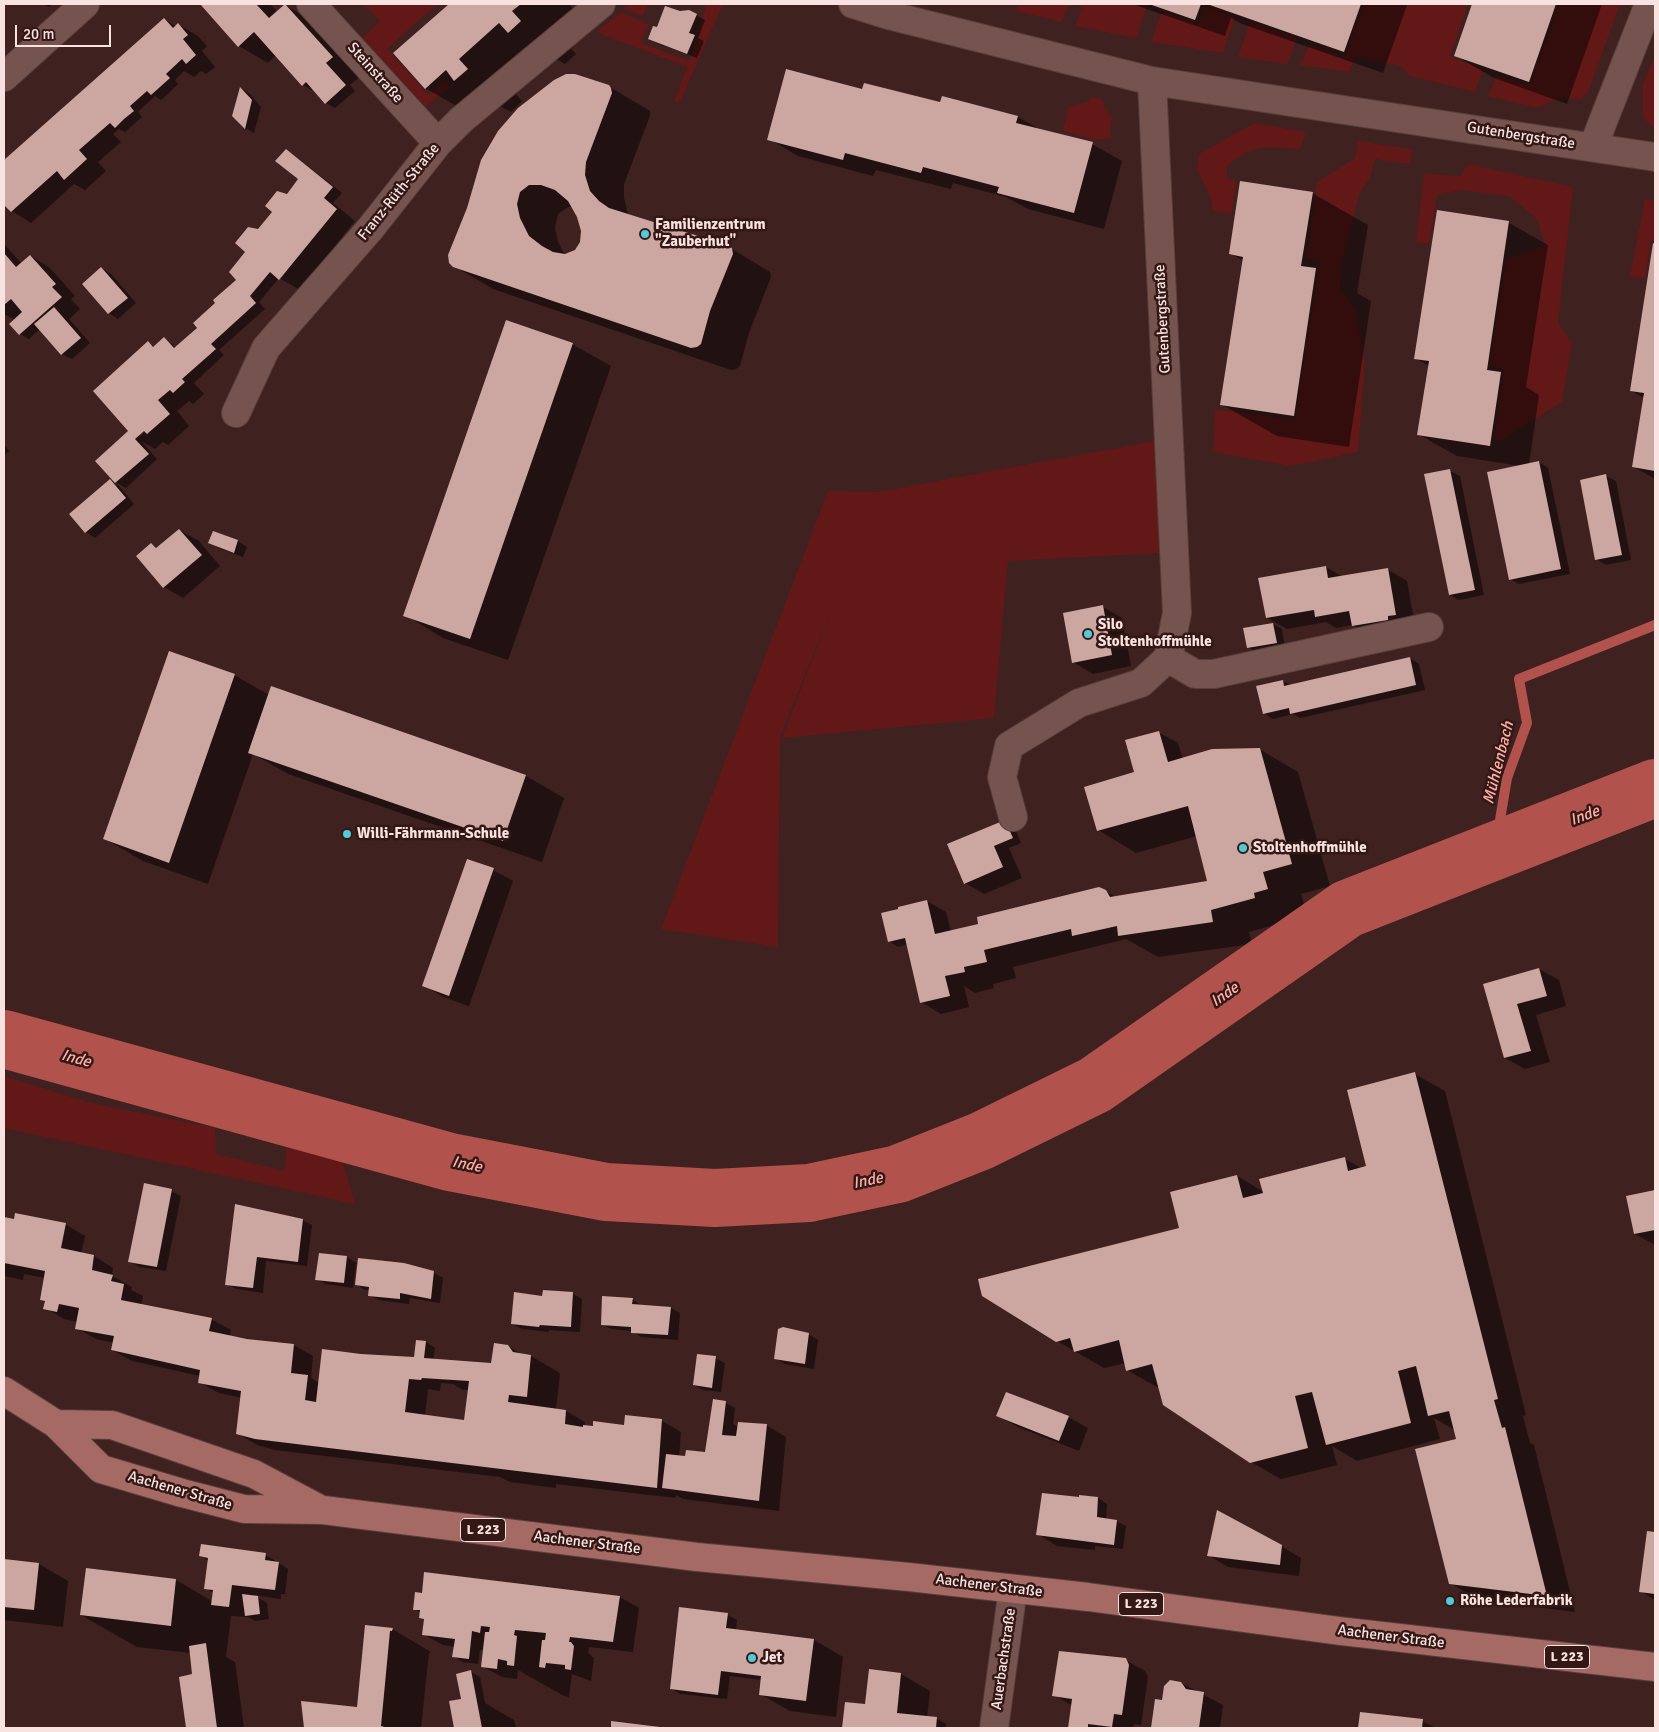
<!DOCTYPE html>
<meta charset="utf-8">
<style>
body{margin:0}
#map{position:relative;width:1659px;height:1732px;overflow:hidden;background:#3f211f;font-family:Signika,sans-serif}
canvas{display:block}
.frame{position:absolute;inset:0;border:5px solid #f8e3e0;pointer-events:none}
.scale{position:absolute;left:15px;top:25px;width:96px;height:22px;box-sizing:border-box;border:2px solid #f8e3e0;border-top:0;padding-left:6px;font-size:15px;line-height:18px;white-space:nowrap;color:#f8e3e0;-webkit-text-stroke:4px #341815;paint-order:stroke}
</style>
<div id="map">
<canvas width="1659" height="1732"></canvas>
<div class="frame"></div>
<div class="scale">20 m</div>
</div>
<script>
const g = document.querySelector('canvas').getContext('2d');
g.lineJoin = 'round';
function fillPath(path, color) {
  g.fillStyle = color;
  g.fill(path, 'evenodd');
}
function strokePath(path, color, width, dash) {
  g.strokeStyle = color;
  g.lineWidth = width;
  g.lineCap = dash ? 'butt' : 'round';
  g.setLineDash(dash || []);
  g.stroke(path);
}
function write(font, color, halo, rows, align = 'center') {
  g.font = font + ' Signika,sans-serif';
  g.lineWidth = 5;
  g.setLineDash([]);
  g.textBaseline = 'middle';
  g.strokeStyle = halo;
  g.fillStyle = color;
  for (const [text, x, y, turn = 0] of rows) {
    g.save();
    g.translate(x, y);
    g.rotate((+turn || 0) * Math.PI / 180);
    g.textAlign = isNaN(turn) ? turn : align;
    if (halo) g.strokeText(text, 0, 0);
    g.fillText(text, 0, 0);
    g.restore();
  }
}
fillPath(new Path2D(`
 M364 4H437L387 49 428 95 445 81 450 87 426 107 362 38 380 21Z
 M630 4H648L643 16 624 9Z
 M707 4H723L679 104 674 102 687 67 596 32 621 12 649 24 641 43 689 61 701 30 698 29Z
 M1019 4H1069L1062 22 1016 11Z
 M1083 4H1142L1147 5 1136 38 1075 26Z
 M1364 4H1468L1450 57 1483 69 1475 92 1410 76 1401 66 1355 57 1349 72 1300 65 1310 44 1345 58Z
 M1559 4H1620L1588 92 1582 99 1558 98 1538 108 1488 96 1497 75 1530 85Z
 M1205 6 1235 17 1223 53 1151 42 1162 11 1198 24Z
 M1250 22 1297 38 1287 64 1238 57Z
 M1655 55V129L1643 118V84Z
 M1091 96 1101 99 1112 119 1110 132 1113 138 1095 140 1063 131 1068 107 1089 102Z
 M1254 123 1306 132 1300 149C1268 147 1253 144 1227 166V178L1236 180 1232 214 1213 211 1211 198 1197 170 1199 154Z
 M1358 141 1412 149 1410 164 1375 159 1370 178 1359 194 1341 266 1340 287 1356 311 1365 364 1358 452 1291 466 1213 452 1215 409 1295 420 1320 260 1307 258 1317 182 1355 158Z
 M1468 164 1573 187 1558 323 1572 343 1562 402 1496 443 1494 436 1504 371 1490 365 1506 259 1545 245 1537 219 1509 196 1461 190 1437 195 1429 244 1416 242 1424 174 1460 176Z
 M1645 199 1655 201V240H1651L1645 279 1630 276Z
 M1155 441 1161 553 1008 561 994 718 782 738 833 606 780 737 778 947 661 929 828 491 878 492Z
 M4 1076 91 1103 215 1128 216 1154 284 1171 287 1144 341 1156 355 1204 4 1128Z`), '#611817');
fillPath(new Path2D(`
 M43 4H53L49 7Z
 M201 4H270L277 12 285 5 314 22 362 75 350 85 355 91 335 108 326 103 317 93 303 85 276 55 268 63 239 46Z
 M451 4H569L588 25 567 44 576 54 565 64 553 57 514 92 522 101 511 112 498 105 481 120 425 88 395 53Z
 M1132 4H1404L1407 5 1383 73 1242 24 1231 18 1225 36Z
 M1474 4H1602L1567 104 1494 78 1456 56Z
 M679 13 696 15 705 20 698 38 704 41 697 58 659 44 650 39 658 29Z
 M164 19 177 27 179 25 198 36 207 46 202 51 215 67 206 74 201 71 194 77 184 71 175 80 178 84 170 92 161 100 155 96 138 112 142 117 134 124 125 132 119 129 113 134 121 142 98 162 106 171 85 190 74 184 31 223 12 211 7 206 4 208V162Z
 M608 86 650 111V116L624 184V198L628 214 727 246 770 272 771 277 749 333 740 366 736 369 731 370 493 289 454 266ZM568 207H572L579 216 583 231 581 242 576 251 565 255 558 242 555 227 558 214Z
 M241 88 250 94 261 107 254 133 245 128 234 116Z
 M863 90 941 104 943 98 1018 117 1041 130 1092 144 1122 161 1104 229 1028 209 1006 197 953 183 951 189 876 170 873 176 798 156 769 139Z
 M286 150 295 156 342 193 333 203 355 221 300 290 279 278 259 302 265 309 219 350 224 355 194 383 204 394 193 404 189 401 177 411 189 426 168 445 163 442 155 449 141 441 157 459 126 488 117 483 97 461 130 431 148 343 155 347 164 339 177 348 198 328 237 281 245 254 259 230 300 179ZM149 428 139 437V433Z
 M1312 193 1368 225 1357 293 1371 301 1349 447 1277 436 1221 404 1244 261 1230 253Z
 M1438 212 1509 223 1548 245 1526 387 1539 395 1529 464 1539 462 1548 468 1570 574 1519 584 1510 579 1520 466 1457 456 1418 434 1429 366 1415 358Z
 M4 244 22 264 31 256 50 268 75 296 71 299 80 309 69 319 90 343 72 359 62 354 40 329 29 339 20 334 15 320 4 314Z
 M1654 245H1655V479L1634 467 1644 398 1631 391Z
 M101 268 111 274 136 303 118 319 109 313 83 284Z
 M572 344 611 366 508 660 443 638 405 615Z
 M4 444 9 451 4 456Z
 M1450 471 1460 476 1484 595 1459 600 1450 595Z
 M1606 476 1616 481 1631 560 1606 565 1596 559Z
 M110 481 119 486 134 504 95 538 86 532 70 514Z
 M179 530 199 541 220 566 183 598 164 587 151 544 158 548Z
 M214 533 238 541 247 547 243 557 219 548 210 543Z
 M1326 567 1343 577 1387 569 1407 581 1415 625 1373 636 1353 625 1336 628 1326 622 1287 629 1267 618Z
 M1103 607 1122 618 1131 666 1093 674 1073 662Z
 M1273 624 1282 629 1285 648 1257 653 1248 647Z
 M1410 658 1419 664 1425 690 1300 718 1293 714 1273 719 1264 713 1283 681 1290 685Z
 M234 675 269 695 526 776 564 798 542 862 288 774 253 754 208 884 143 861 105 839Z
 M1158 732 1178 743 1183 759 1259 749 1298 772 1330 886 1301 894 1306 911 1292 915 1293 920 1249 932 1252 944 1158 957 1126 939 1013 967 1016 978 993 984 994 988 975 993 964 986 969 1007 941 1014 921 1002 908 944 898 947 889 941 927 901 946 912 951 931 1103 890 1116 897 1209 882 1197 836 1136 853 1098 830 1136 773Z
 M1014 826 1021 843 1009 848 1022 878 984 894 965 883 948 845Z
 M493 870 513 881 469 1006 443 997 424 985Z
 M1539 969 1559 980 1566 1006 1536 1015 1550 1062 1525 1069 1505 1058 1485 984Z
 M1415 1074 1445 1091 1526 1415 1523 1416 1530 1443 1534 1445 1575 1612 1479 1600 1450 1583 1458 1440 1455 1430 1434 1418 1440 1439 1357 1461 1332 1446 1337 1465 1281 1479 1251 1462 1159 1387H1157L1127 1370 1126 1363 1104 1368 1057 1341 1237 1176 1264 1192 1345 1159 1361 1168 1367 1167Z
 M171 1191 181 1196 166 1271 139 1267 130 1261Z
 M1655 1191V1245L1635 1234 1627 1197Z
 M236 1205 302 1220 312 1225 307 1266 266 1261 263 1293 236 1289 227 1284Z
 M4 1218 65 1224 85 1236 81 1254 94 1256 113 1268 112 1276 132 1287 131 1290 143 1296 141 1306 211 1319 231 1330 230 1336 294 1345 313 1356 311 1378 319 1383 361 1355 419 1359 426 1342 435 1348 433 1360 491 1364 508 1346 523 1355 531 1356 560 1373 556 1409 566 1411 585 1422V1427L625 1426 662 1421 681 1432 679 1457 706 1454 726 1403 735 1408 733 1424 738 1427 766 1425 786 1437 779 1511 683 1499 676 1495V1498L556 1484V1488L510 1482 500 1477 275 1450 257 1445 237 1433 242 1398 219 1393 199 1382 200 1376 132 1361 112 1350 114 1343 96 1339 76 1328 77 1322 64 1319 45 1308 46 1303 41 1300 45 1278 24 1274 23 1280 4 1276ZM441 1383 453 1384 463 1390H469L465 1421 425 1416 428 1389 440 1391Z
 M347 1257 358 1264 434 1273 443 1278 440 1303 410 1298 409 1304 379 1300 369 1295 370 1290H365L356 1284 358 1264H356L353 1288 326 1284 317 1279Z
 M544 1292 573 1294 582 1299 580 1332 549 1330V1332L522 1329 512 1324 543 1297Z
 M632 1299 642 1306 671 1308 680 1313 678 1340 641 1337 632 1331 611 1329 602 1324Z
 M808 1334 818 1340 814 1369 785 1364 775 1358Z
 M715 1358 725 1363 721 1392 703 1390 694 1385Z
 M998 1416 1068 1417 1088 1428 1079 1451 1018 1427Z
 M1098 1498 1107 1504 1106 1520 1116 1521 1126 1526 1123 1549 1095 1546V1550L1057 1546 1038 1534 1080 1499Z
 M1648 1532 1655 1533V1600L1640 1591Z
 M1281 1546 1301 1558 1299 1576 1228 1567 1208 1555Z
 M266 1555 288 1569 285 1594H281V1599L254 1595 267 1603 269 1619 255 1621 248 1617 231 1616 226 1657 235 1662 244 1728H187L180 1678 194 1676 191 1653 137 1647 81 1615 87 1569 176 1580 212 1601 213 1593 206 1588 209 1561 200 1556Z
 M4 1560 39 1564 68 1581 63 1627 4 1620Z
 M620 1597 639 1608 633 1652 589 1647 588 1653 594 1658 591 1681 572 1674 569 1697 564 1696 518 1670 517 1679 502 1677 482 1666 484 1650H480L478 1664 463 1662 454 1657 455 1647 443 1645 423 1634 425 1620 420 1617 421 1613 415 1609Z
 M728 1615 737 1620 736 1630 814 1640 843 1657 836 1717 790 1711 760 1694 762 1680 730 1676 727 1699 680 1694 671 1688Z
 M366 1626 392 1629 431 1652 429 1653 421 1728H305L302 1703 358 1708Z
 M1125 1660 1145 1671 1148 1677 1141 1725 1134 1724 1133 1728H1070L1073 1706 1054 1695Z
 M471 1672 480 1677 485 1703 514 1720 516 1728H455L450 1702 464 1699Z
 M901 1674 930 1691 927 1718 937 1719 946 1724V1728H843L846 1703 866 1706Z
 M1181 1683 1223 1705 1220 1728H1152L1163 1701Z
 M1361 1713 1422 1721 1436 1728H1359Z`), '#0007');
strokePath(new Path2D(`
 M1495 850 1507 778 1527 723 1519 679 1655 625`), '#b1524c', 10);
strokePath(new Path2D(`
 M4 1039 450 1162 606 1192 715 1198 809 1193 898 1174 981 1141 1095 1085 1347 909 1655 788`), '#b1524c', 58);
fillPath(new Path2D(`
 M200 4H256L269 18 285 4 333 57 326 63 346 85 325 104 306 82 302 86 254 32 238 47Z
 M449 4H521L512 11 521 21 508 33 499 23 459 59 468 69 454 81 446 70 425 89 393 53Z
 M1149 4H1201L1195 20Z
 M1207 4H1361L1344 52Z
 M1472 4H1556L1529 82 1454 56Z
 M665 6 680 11 689 10 697 14 689 33 695 35 687 54 648 39 653 26 657 27Z
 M164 18 173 28 178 23 188 35 183 39 196 55 186 64 182 59 166 74 170 78 160 87 151 95 147 91 130 106 134 111 124 119 115 128 110 123 79 150 87 159 64 180 57 171 11 212 4 205V160Z
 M786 69 862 89 864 83 940 102 942 96 1018 116 1016 123 1093 142 1074 213 997 193 999 187 923 167 921 173 845 153 843 160 767 140Z
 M566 74H575L609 85 611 88 612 93 586 162 585 175 590 191 599 201 609 208 727 245 732 248 733 254 710 311 701 344 697 347 691 348 453 267 449 263 448 255 467 208 481 160 498 131 518 108 554 80ZM529 185H541L555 190 568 201 577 217 581 231 580 242 575 250 565 254 553 252 542 246 529 236 520 218 517 204 520 192Z
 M240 87 252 100 245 129 232 116Z
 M286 149 333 187 324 198 337 209 279 280 270 272 250 296 256 303 211 344 216 349 182 379 185 382 173 393 170 390 158 400 170 414 147 434 144 431 135 439 149 454 115 483 95 461 128 431 93 391 148 341 153 347 164 337 174 348 197 328 193 323 215 303 213 300 236 280 229 272 245 252 235 243 248 227 258 229 272 212 265 206 277 191 287 194 298 179 275 161Z
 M1240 181 1313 192 1301 266 1316 268 1294 416 1220 405 1243 257 1229 254Z
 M1437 210 1509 221 1487 370 1501 372 1490 446 1417 435 1429 361 1414 359Z
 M1653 243 1655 244V471L1632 467 1644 393 1630 391Z
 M4 253 16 267 30 255 56 284 52 287 62 297 19 335 9 324 22 312 11 299 4 305Z
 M101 267 128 298 108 314 82 284Z
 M54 307 81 338 61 355 34 324Z
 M506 320 573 343 470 639 403 616Z
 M1539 461 1561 569 1509 580 1487 472Z
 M1450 469 1475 590 1449 595 1424 474Z
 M1606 474 1622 555 1595 560 1580 480Z
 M110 479 126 498 85 533 69 514Z
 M179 529 202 555 163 588 136 556 151 543 156 548Z
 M213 531 238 540 234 553 208 543Z
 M1326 566 1328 578 1388 568 1396 615 1388 616V620L1352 626 1349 611 1315 617 1314 610 1266 618 1258 578Z
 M1103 605 1112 655 1072 663 1063 613Z
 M1273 623 1277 643 1247 648 1243 628Z
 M169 651 235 674 169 863 103 839Z
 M1410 657 1416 685 1290 714 1289 708 1263 714 1256 686 1283 680 1284 686Z
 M271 686 526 775 503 841 248 753Z
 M1159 731 1168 762 1212 749 1260 748 1292 864 1263 872 1268 889 1254 893 1255 898 1211 910 1213 922 1118 936 1117 926 1072 936 1071 929 984 950 987 962 964 967 965 972 945 976 950 996 920 1003 905 938 888 942 881 913 898 909V907L927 900 935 934 978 924 977 917 1099 887 1106 890 1110 897 1207 881 1188 806 1097 831 1084 787 1134 772 1125 740Z
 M1005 820 1013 838 994 846 1003 867 964 884 947 844Z
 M467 859 494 868 449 996 422 986Z
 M1539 968 1547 996 1517 1004 1531 1051 1504 1058 1483 984Z
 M1415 1072 1498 1399 1494 1400 1502 1428 1505 1427 1547 1596 1449 1584 1415 1449 1456 1439 1449 1411 1428 1416 1416 1366 1398 1371 1411 1423 1326 1445 1312 1392 1295 1396 1308 1448 1250 1463 1163 1405 1152 1364 1126 1371 1119 1340 1074 1352 1070 1338 1056 1342 982 1296 980 1288 978 1279 1179 1228 1170 1192 1237 1175 1243 1198 1263 1193 1259 1179 1345 1157 1348 1171 1366 1166 1347 1090Z
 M144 1183 172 1189 157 1267 128 1262Z
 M1655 1190V1230L1634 1234 1626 1196Z
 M235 1204 303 1219 298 1262 257 1257 253 1288 225 1285Z
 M15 1213 66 1223 61 1248 94 1255 92 1270 113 1275 111 1281 124 1284 121 1300 212 1318 209 1331 247 1339 294 1344 291 1373 308 1375 305 1400 316 1402 322 1349 361 1354 414 1357 416 1340 426 1341 424 1358 491 1363 494 1343 508 1345 513 1352 531 1355 527 1397 509 1395 508 1402 566 1410 565 1424 583 1427V1425L593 1426V1421L624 1425 625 1415 662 1419 657 1488 255 1439 236 1434 241 1391 198 1383 200 1370 111 1350 114 1336 75 1329 79 1308 59 1304 57 1312 43 1309 45 1301 40 1300 45 1271 4 1263V1217L14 1219ZM422 1378 469 1381 464 1420 405 1412 409 1379 421 1380Z
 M319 1253 347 1256 344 1283 315 1280Z
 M358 1258 404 1263 434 1271 431 1299 400 1293V1299L368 1296 369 1287 355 1285Z
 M543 1290 573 1292 571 1327 540 1325 539 1327 511 1324 514 1292 542 1296Z
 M602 1296 633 1298 632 1304 671 1307 668 1335 631 1333V1327L601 1325Z
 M783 1327 809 1333 805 1364 774 1359 778 1329Z
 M697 1354 716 1356 712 1388 693 1385Z
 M1006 1392 1069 1416 1059 1441 996 1416Z
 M713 1399 726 1401 722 1435 736 1436 738 1422 767 1424 759 1501 662 1488 666 1454 685 1456 686 1450 705 1452Z
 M1042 1493 1079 1497V1495L1098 1497 1097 1517 1117 1520 1114 1545 1036 1535Z
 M1217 1510 1282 1545 1280 1565 1207 1556Z
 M1647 1531 1655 1532V1594L1639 1592Z
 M201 1544 266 1553 265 1560 279 1562 275 1590 232 1585 229 1607 211 1605 213 1590 204 1589 208 1558 199 1556Z
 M4 1559 39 1563 34 1610 4 1607Z
 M86 1568 176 1579 171 1626 80 1615Z
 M424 1572 620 1596 613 1642 570 1637 569 1642H571L574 1646 571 1670 565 1669V1665L546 1663 545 1668 539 1667 542 1640H545L546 1633 515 1630 514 1635 517 1636 514 1666 507 1665V1661L498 1659 497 1669 481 1667 485 1632H489L490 1627 481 1626 480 1633 472 1631 469 1659 452 1657 455 1639 422 1635 424 1619 419 1618 420 1610H413L415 1592 422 1593Z
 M242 1594 258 1596 260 1614 245 1616Z
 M679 1607 728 1613 726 1628 814 1639 806 1701 759 1695 761 1676 721 1671 718 1695 670 1689Z
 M365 1625 393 1628 392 1631H390L381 1726 388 1728H304L301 1701 357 1707Z
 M206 1643 217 1728H186L179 1677 192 1674 189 1646Z
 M1059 1651 1126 1658 1129 1665 1122 1715 1114 1714 1112 1727 1088 1724V1728H1068L1072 1699 1052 1696Z
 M869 1669 901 1673 897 1713 937 1717 936 1728H842L845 1702 865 1704Z
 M471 1670 482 1728H454L449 1701 461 1699 456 1674Z
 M1170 1680 1181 1682 1186 1689 1204 1692 1199 1728H1151L1155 1699 1162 1700 1164 1686Z
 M1360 1712 1423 1719 1422 1728H1358Z
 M611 1721 660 1727 659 1728H611Z`), '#cca6a1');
const minor = new Path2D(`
 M311 4 438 143
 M853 4 888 15 1152 81 1655 157
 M4 77 85 4
 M1593 147 1649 4
 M236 413 266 348 370 229 438 143 461 120 601 4
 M1168 658 1195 674H1214L1429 627
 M1013 817 1002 777 1009 746 1079 703 1141 683 1168 658 1177 613 1152 81
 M994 1728 1013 1589`);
const primary = new Path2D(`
 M4 1391 56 1424 101 1469 182 1493 244 1509 323 1510 697 1557 909 1577 1088 1597 1340 1631 1655 1667
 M56 1424 112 1425 254 1474 318 1508`);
strokePath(minor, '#573e3c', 30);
strokePath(primary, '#573e3c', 30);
strokePath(minor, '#75534f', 28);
strokePath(primary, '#a66a64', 28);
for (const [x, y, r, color] of [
 [645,234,5,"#52cbd9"],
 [1088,634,5,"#52cbd9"],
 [347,834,5,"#52cbd9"],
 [1243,848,5,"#52cbd9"],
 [1450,1601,5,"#52cbd9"],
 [752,1658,5,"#52cbd9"]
]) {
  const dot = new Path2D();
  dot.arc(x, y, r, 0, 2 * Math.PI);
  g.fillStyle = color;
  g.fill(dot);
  strokePath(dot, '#341815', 2);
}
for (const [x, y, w] of [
 [483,1530,45],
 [1141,1604,45],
 [1567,1657,45]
]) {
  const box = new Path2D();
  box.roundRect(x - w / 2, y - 11.5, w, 23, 4);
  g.fillStyle = '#341815';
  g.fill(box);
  strokePath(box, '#f8e3e0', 1);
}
write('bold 14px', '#f8e3e0', null, [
 ["L 223",483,1530],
 ["L 223",1141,1604],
 ["L 223",1567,1657]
]);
write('15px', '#f8e3e0', '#341815', [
 ["Steinstraße",375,73,48],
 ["Gutenbergstraße",1521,136,9],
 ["Franz-Rüth-Straße",399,192,-51],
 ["Gutenbergstraße",1163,319,-93],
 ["Aachener Straße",180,1491,16],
 ["Aachener Straße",587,1543,7],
 ["Aachener Straße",989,1586,7],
 ["Aachener Straße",1391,1637,7],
 ["Auerbachstraße",1004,1659,-82]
]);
write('bold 15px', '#f8e3e0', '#341815', [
 ["Familienzentrum",655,225],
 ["\"Zauberhut\"",655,242],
 ["Silo",1098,625],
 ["Stoltenhoffmühle",1098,642],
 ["Willi-Fährmann-Schule",357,834],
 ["Stoltenhoffmühle",1253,848],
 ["Röhe Lederfabrik",1460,1601],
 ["Jet",762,1658]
], 'left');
write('italic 16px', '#fdafa7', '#341815', [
 ["Mühlenbach",1499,763,-76],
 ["Inde",1585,816,-21],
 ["Inde",1225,995,-35],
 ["Inde",76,1059,15],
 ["Inde",467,1165,11],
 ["Inde",868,1181,-12]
]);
</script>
